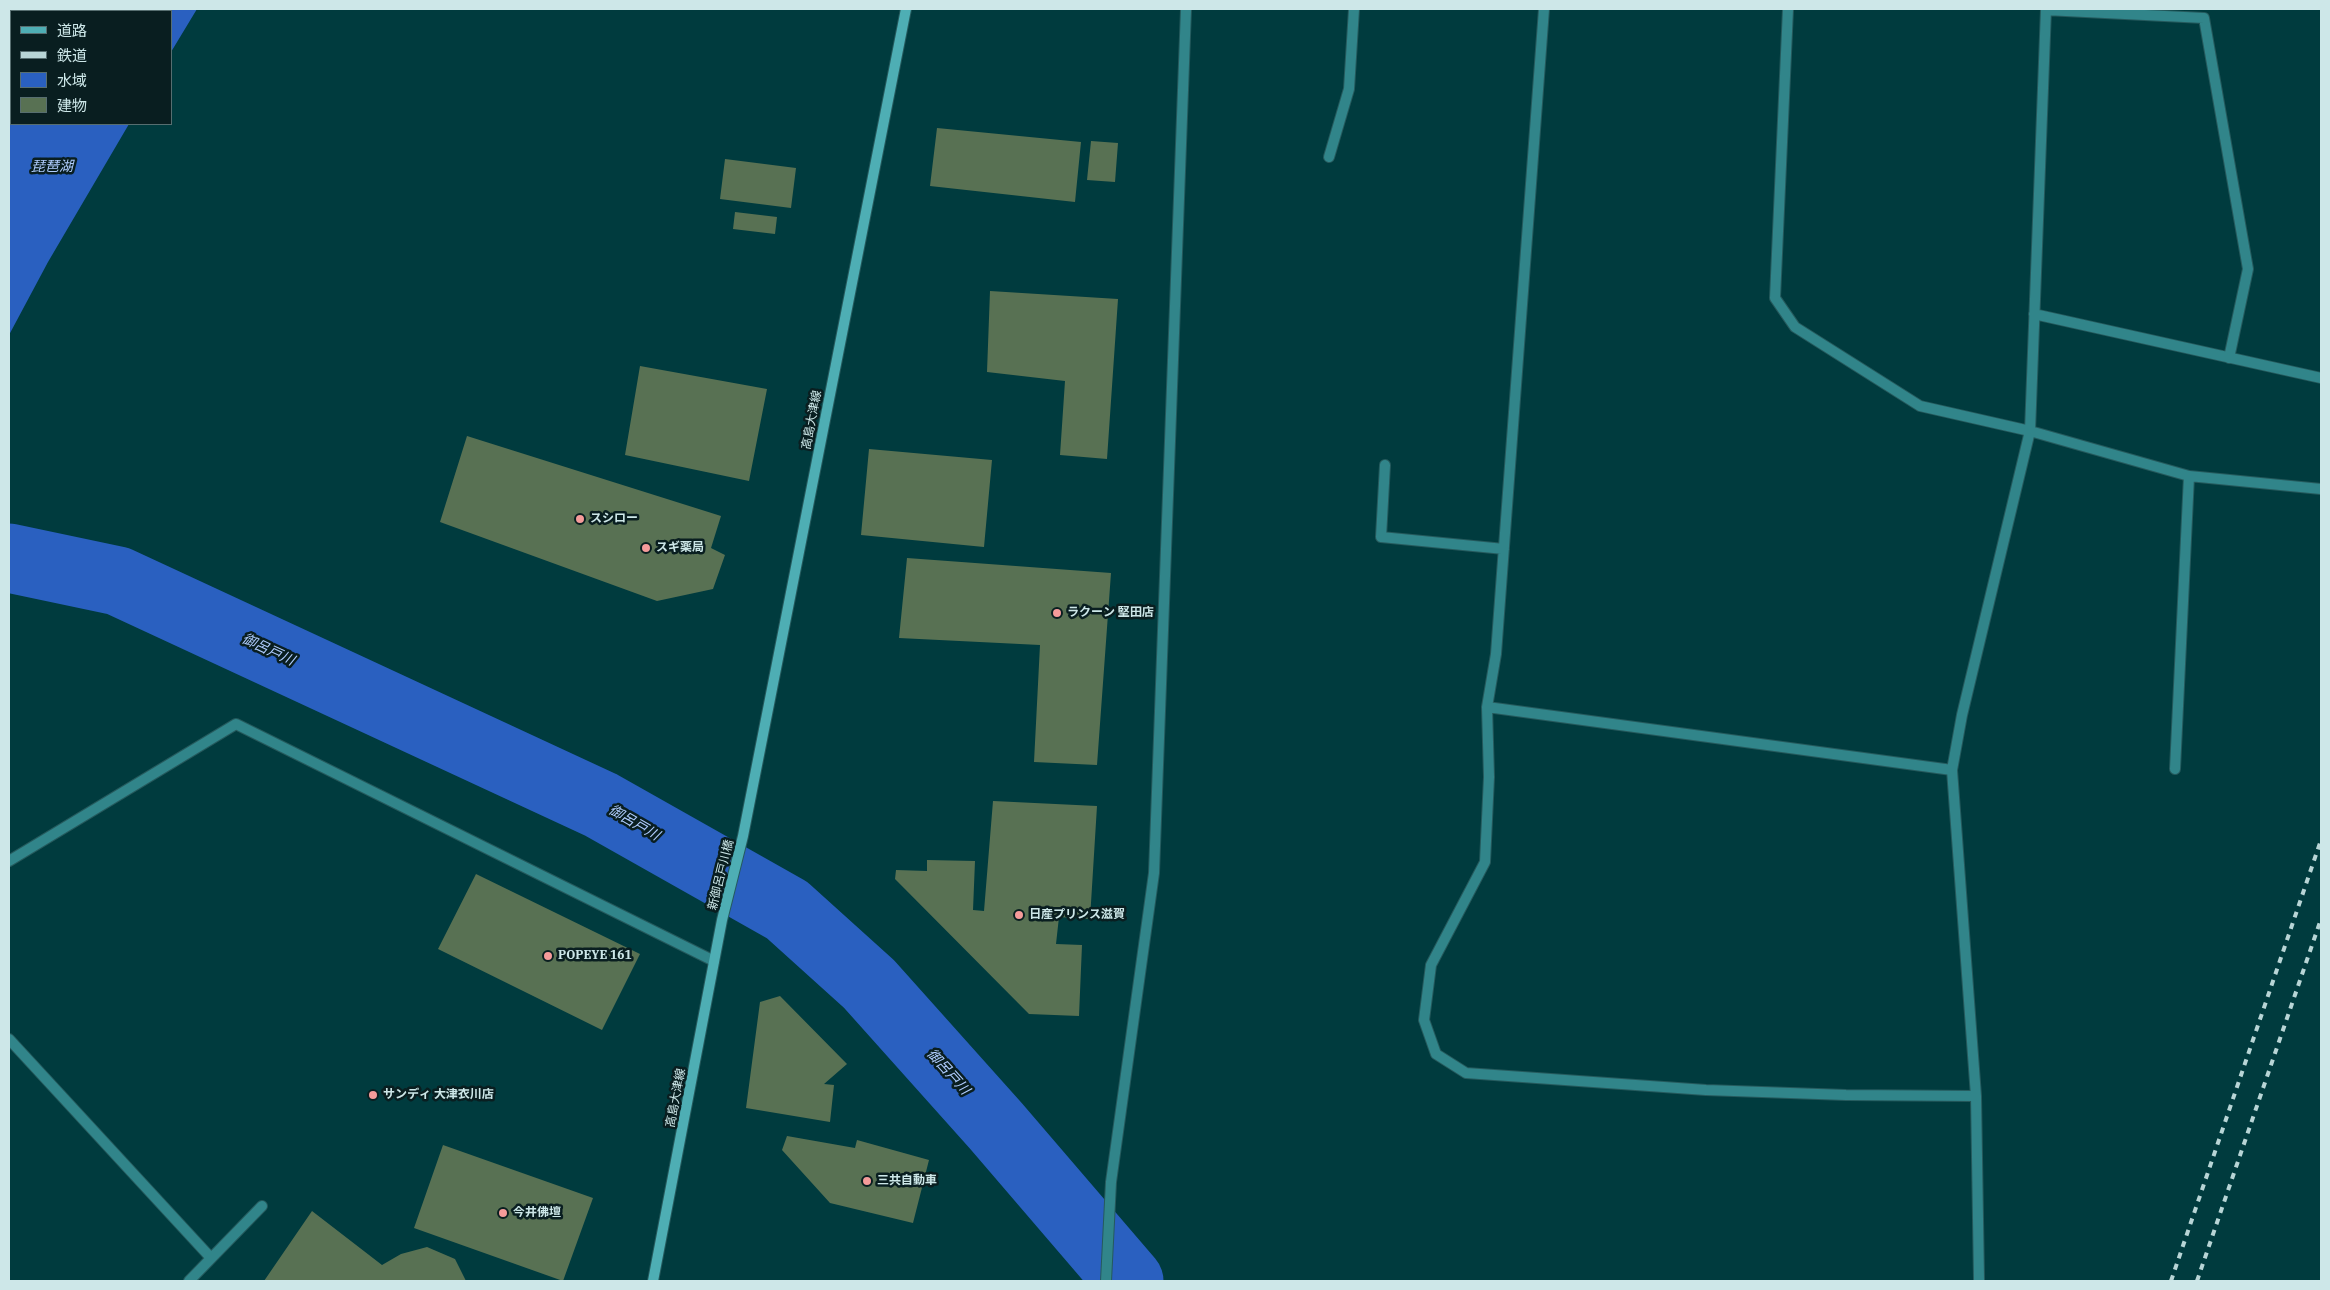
<!DOCTYPE html>
<meta charset="utf-8">
<style>
body{margin:0}
#map{position:relative;width:2330px;height:1290px;overflow:hidden;background:#003b3e;font-family:"IBM Plex Serif","Noto Sans JP",serif}
canvas{display:block}
.frame{position:absolute;inset:0;border:10px solid #cde7e8;pointer-events:none}
.legend{position:absolute;left:10px;top:10px;width:162px;height:115px;box-sizing:border-box;background:#091e20;border:1px solid #576e70;margin:0;padding:6px 9px;list-style:none;font-size:15px;color:#cde7e8}
.legend li{display:flex;align-items:center;gap:10px;height:25px}
.legend b{width:25px;border:1px solid #576e70}
</style>
<div id="map">
<canvas width="2330" height="1290"></canvas>
<div class="frame"></div>
<ul class="legend">
<li><b style="height:6px;background:#4eaeb4"></b>道路</li>
<li><b style="height:6px;background:#b8d5d6"></b>鉄道</li>
<li><b style="height:14px;background:#2a60c0"></b>水域</li>
<li><b style="height:14px;background:#587153"></b>建物</li>
</ul>
</div>
<script>
const g = document.querySelector('canvas').getContext('2d');
g.lineJoin = 'round';
function fillPath(path, color) {
  g.fillStyle = color;
  g.fill(path, 'evenodd');
}
function strokePath(path, color, width, dash) {
  g.strokeStyle = color;
  g.lineWidth = width;
  g.lineCap = dash ? 'butt' : 'round';
  g.setLineDash(dash || []);
  g.stroke(path);
}
function write(font, color, halo, rows, align = 'center') {
  g.font = font + ' "IBM Plex Serif","Noto Sans JP",serif';
  g.lineWidth = 5;
  g.setLineDash([]);
  g.textBaseline = 'middle';
  g.strokeStyle = halo;
  g.fillStyle = color;
  for (const [text, x, y, turn = 0] of rows) {
    g.save();
    g.translate(x, y);
    g.rotate((+turn || 0) * Math.PI / 180);
    g.textAlign = isNaN(turn) ? turn : align;
    if (halo) g.strokeText(text, 0, 0);
    g.fillText(text, 0, 0);
    g.restore();
  }
}
fillPath(new Path2D(`
 M9 9H197L171 52V11H11V124H129L48 262 9 335Z`), '#2a60c0');
strokePath(new Path2D(`
 M9 558 118 581 601 805 787 910 869 984 996 1126 1129 1281`), '#2a60c0', 69);
fillPath(new Path2D(`
 M937 128 1081 142 1075 202 930 186Z
 M1091 141 1118 143 1115 182 1087 180Z
 M725 159 796 168 791 208 720 199Z
 M735 212 777 217 775 234 733 229Z
 M990 291 1118 299 1107 459 1060 455 1065 381 987 372Z
 M640 366 767 389 749 481 625 455Z
 M467 436 721 516 711 548 725 555 713 589 657 601 440 522Z
 M869 449 992 460 984 547 861 535Z
 M907 558 1111 573 1097 765 1034 762 1040 645 899 638Z
 M993 801 1097 806 1090 919 1059 917 1056 944 1082 945 1079 1016 1029 1014 895 879 896 870 927 871V860L975 861 973 910 984 911Z
 M476 874 640 954 602 1030 438 949Z
 M780 996 847 1064 824 1084 834 1085 830 1122 746 1108 760 1002Z
 M787 1136 855 1148 857 1140 929 1160 913 1223 830 1203 782 1150Z
 M443 1145 593 1198 563 1281 414 1228Z
 M312 1211 382 1265 401 1254 427 1247 455 1259 466 1281H264Z`), '#587153');
const minor = new Path2D(`
 M1544 9 1496 654 1487 707 1489 777 1485 862 1431 965 1424 1020 1436 1054 1466 1073 1706 1090 1846 1095 1976 1096 1952 770 1962 715 2030 431 2046 9
 M1788 9 1775 298 1795 327 1920 406 2030 431 2189 476 2321 489
 M2046 10 2204 18 2248 269 2229 358
 M1329 157 1349 89 1354 9
 M2034 314 2321 378
 M1385 465 1381 537 1504 549
 M1487 707 1952 770
 M2175 769 2189 476
 M9 861 236 724 714 961
 M9 1039 211 1258
 M1976 1096 1979 1280
 M189 1281 262 1206
 M1106 1281 1111 1182 1154 873 1186 9`);
const secondary = new Path2D(`
 M653 1281 722 920 743 836 906 9`);
strokePath(minor, '#255a5d', 12);
strokePath(secondary, '#255a5d', 12);
strokePath(minor, '#31858a', 10);
strokePath(secondary, '#4eaeb4', 10);
strokePath(new Path2D(`
 M2171 1281 2321 840
 M2197 1281 2321 919`), '#b8d5d6', 4, [6, 6]);
for (const [x, y, r, color] of [
 [580,519,5,"#f59b9a"],
 [646,548,5,"#f59b9a"],
 [1057,613,5,"#f59b9a"],
 [1019,915,5,"#f59b9a"],
 [548,956,5,"#f59b9a"],
 [373,1095,5,"#f59b9a"],
 [867,1181,5,"#f59b9a"],
 [503,1213,5,"#f59b9a"]
]) {
  const dot = new Path2D();
  dot.arc(x, y, r, 0, 2 * Math.PI);
  g.fillStyle = color;
  g.fill(dot);
  strokePath(dot, '#091e20', 2);
}
write('12px', '#cde7e8', '#091e20', [
 ["高島大津線",812,420,-79],
 ["新御呂戸川橋",721,875,-76],
 ["高島大津線",676,1098,-79]
]);
write('bold 12px', '#cde7e8', '#091e20', [
 ["スシロー",590,519],
 ["スギ薬局",656,548],
 ["ラクーン 堅田店",1067,613],
 ["日産プリンス滋賀",1029,915],
 ["POPEYE 161",558,956],
 ["サンディ 大津衣川店",383,1095],
 ["三共自動車",877,1181],
 ["今井佛壇",513,1213]
], 'left');
write('italic 14px', '#b0cdfe', '#091e20', [
 ["琵琶湖",52,167],
 ["御呂戸川",268,650,25],
 ["御呂戸川",634,823,30],
 ["御呂戸川",948,1072,48]
]);
</script>
